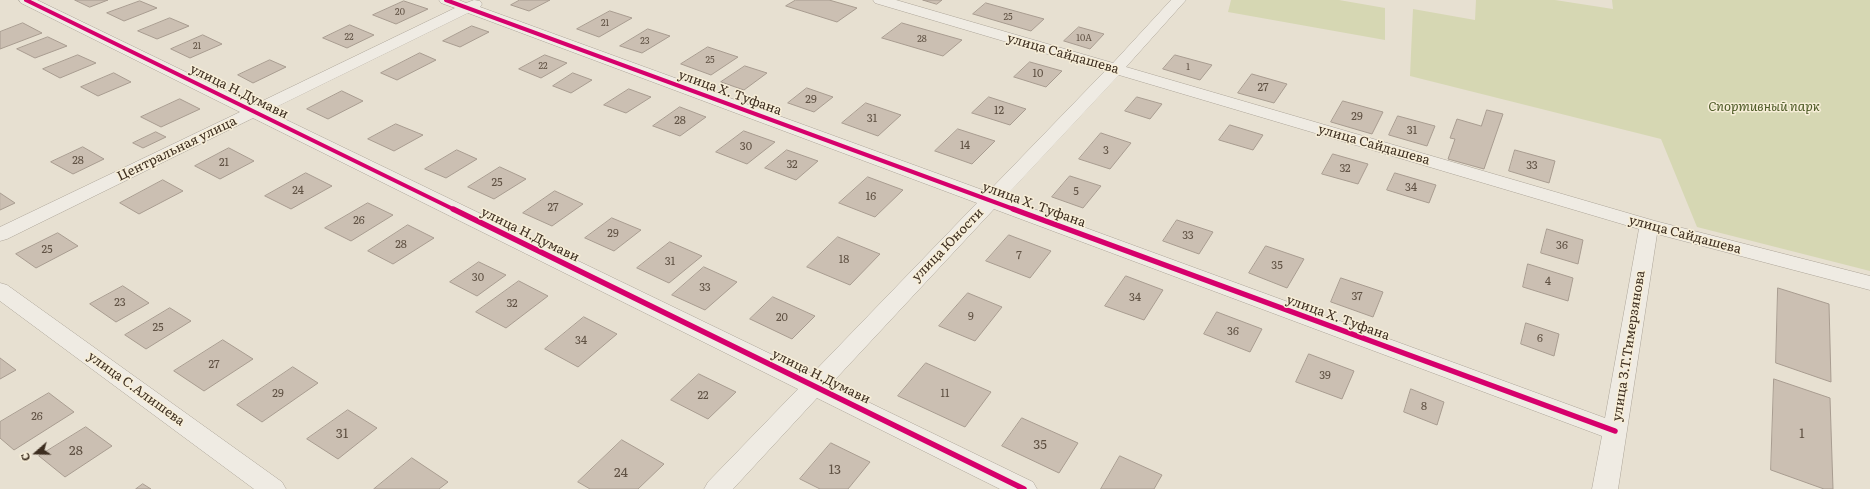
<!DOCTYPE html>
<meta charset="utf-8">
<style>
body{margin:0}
#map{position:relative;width:1870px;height:489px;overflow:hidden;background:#e7e0d1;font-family:Literata,serif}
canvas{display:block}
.north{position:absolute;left:16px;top:433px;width:40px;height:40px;-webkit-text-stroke:3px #f7eed8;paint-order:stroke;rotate:250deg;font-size:11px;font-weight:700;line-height:16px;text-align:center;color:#3d2e20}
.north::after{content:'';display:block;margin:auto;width:14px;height:18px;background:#3d2e20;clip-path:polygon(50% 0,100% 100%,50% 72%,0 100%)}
</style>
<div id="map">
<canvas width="1870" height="489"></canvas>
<div class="north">С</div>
</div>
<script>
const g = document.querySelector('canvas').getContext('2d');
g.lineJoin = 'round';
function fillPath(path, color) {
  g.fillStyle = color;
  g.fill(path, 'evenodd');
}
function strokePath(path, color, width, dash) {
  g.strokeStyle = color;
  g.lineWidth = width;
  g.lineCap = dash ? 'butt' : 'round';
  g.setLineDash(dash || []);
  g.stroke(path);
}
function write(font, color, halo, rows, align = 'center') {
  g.font = font + ' Literata,serif';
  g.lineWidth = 3;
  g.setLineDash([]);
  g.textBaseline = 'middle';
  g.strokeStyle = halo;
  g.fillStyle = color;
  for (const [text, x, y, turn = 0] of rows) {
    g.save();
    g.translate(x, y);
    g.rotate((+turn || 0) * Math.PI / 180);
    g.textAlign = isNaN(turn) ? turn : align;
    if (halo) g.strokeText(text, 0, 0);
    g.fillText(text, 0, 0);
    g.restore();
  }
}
fillPath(new Path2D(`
 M1231 0H1339L1385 8V40L1228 12Z
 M1476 0H1555L1613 9 1612 0H1870V271L1697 227 1661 139 1410 76 1413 9 1475 20Z`), '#d6d7b3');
const building = new Path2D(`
 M75 0H108L90 7Z
 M520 0H550L529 11 511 5Z
 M796 0H829L857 8 837 22 786 6Z
 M923 0H942L937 4Z
 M140 1 157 8 124 21 107 13Z
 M404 1 428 9 396 24 373 15Z
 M986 3 1044 19 1031 31 973 14Z
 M610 11 632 18 599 37 577 29Z
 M170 18 189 26 157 39 138 31Z
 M23 23 42 33 0 49V32Z
 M902 23 962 40 943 56 882 38Z
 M350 25 374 35 347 48 323 38Z
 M472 26 489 32 460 47 443 41Z
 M1079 27 1104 34 1090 49 1064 41Z
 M648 29 670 36 642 53 620 46Z
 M203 35 222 44 190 58 171 49Z
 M48 37 67 46 35 58 17 49Z
 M708 47 738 57 711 75 681 64Z
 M420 53 436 60 397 80 381 73Z
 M78 55 96 63 60 78 43 69Z
 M545 55 567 63 541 78 519 69Z
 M1175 55 1212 65 1200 80 1163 69Z
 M270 60 286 67 253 83 238 75Z
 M1030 62 1062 71 1046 87 1014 77Z
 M745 66 767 73 744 90 721 82Z
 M114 73 131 82 98 96 81 87Z
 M573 73 592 80 571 93 553 86Z
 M1252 74 1287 84 1274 103 1238 93Z
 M807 88 833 97 814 112 788 103Z
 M629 89 651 97 626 113 604 105Z
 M342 91 363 101 328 119 307 109Z
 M989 97 1026 109 1010 125 972 113Z
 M1137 97 1162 104 1150 119 1125 111Z
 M180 99 200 109 161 127 141 117Z
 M1343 101 1383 112 1372 134 1331 122Z
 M866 103 901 115 878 136 842 123Z
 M680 107 706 117 680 136 653 126Z
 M1487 110 1503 114 1484 169 1448 159 1455 139 1450 138 1457 119 1481 126Z
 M1398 116 1435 126 1427 146 1389 135Z
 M396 124 423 135 394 151 368 139Z
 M1230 125 1263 135 1253 150 1219 140Z
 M958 129 995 141 972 164 935 151Z
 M744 131 775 142 747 164 716 152Z
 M156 132 166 137 143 148 133 143Z
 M1101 133 1131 143 1110 169 1079 159Z
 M83 147 104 159 73 174 51 162Z
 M229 148 254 161 220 179 195 166Z
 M457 150 477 159 446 178 425 169Z
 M787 150 818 161 796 180 765 168Z
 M1515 150 1555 161 1549 183 1509 171Z
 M1333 154 1368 164 1358 184 1322 174Z
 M500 167 526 179 494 199 468 187Z
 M306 173 332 186 291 209 265 196Z
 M1395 173 1436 185 1429 203 1387 190Z
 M1070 176 1101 186 1083 208 1052 197Z
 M868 177 903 190 875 217 839 203Z
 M163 180 183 191 139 214 120 203Z
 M555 191 583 204 552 226 523 213Z
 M0 193 15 203 0 210Z
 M368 203 393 215 351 241 325 228Z
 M612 218 641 230 614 251 585 238Z
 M1177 220 1213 232 1199 254 1163 241Z
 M408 225 434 238 393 264 368 251Z
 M1547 229 1583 240 1578 264 1541 253Z
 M58 233 78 246 36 268 16 254Z
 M1009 235 1051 251 1030 278 986 261Z
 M838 237 880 254 850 285 807 267Z
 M670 242 702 256 669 283 637 268Z
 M1266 246 1304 259 1287 288 1249 273Z
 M479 262 506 275 477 296 450 282Z
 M1528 264 1573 278 1568 301 1523 287Z
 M704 267 737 282 705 310 672 295Z
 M1126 276 1163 290 1144 320 1105 306Z
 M1341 278 1383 292 1373 317 1331 302Z
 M519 281 548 296 506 328 476 312Z
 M123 286 149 303 116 322 90 304Z
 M1778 288 1829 304 1831 382 1776 363Z
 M968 293 1002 307 975 341 939 326Z
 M773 297 815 316 792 339 750 319Z
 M170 308 191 321 146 349 125 335Z
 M1217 312 1262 329 1250 352 1204 334Z
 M584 317 617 334 578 367 545 349Z
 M1526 323 1559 334 1554 356 1521 344Z
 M223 340 253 359 204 391 174 371Z
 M1309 354 1354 371 1342 399 1296 382Z
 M0 358 16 370 0 379Z
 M926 363 991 392 965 427 898 396Z
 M293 367 318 383 262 422 237 405Z
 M699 374 736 392 708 419 671 400Z
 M1774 379 1830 398 1833 489H1824L1771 470Z
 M1411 389 1444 402 1437 425 1404 412Z
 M49 393 74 412 14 450 0 438V422Z
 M348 410 377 428 338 459 307 439Z
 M1022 418 1078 443 1059 473 1002 446Z
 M86 427 112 446 65 477 39 456Z
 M622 440 664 464 638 489H590L578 482Z
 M831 443 870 462 848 489H820L800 479Z
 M1120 456 1162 475 1154 489H1101Z
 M412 458 448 482 439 489H374Z
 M143 484 151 489H136Z`);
fillPath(building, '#cbbfb2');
strokePath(building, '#a89c90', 1);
const minor = new Path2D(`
 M19 0H37L254 105 455 8 441 3 439 0H459L466 3 474 0 480 1 482 4 480 7 988 192 1105 71 875 3 873 0H896L1113 63 1171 0H1186L1126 67 1655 221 1870 276V290L1657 234 1618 489H1592L1602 436 994 209 831 384 1033 482 1037 489H1000L817 398 733 489H704L708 482 798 389 253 118 7 239 0 241V227L240 112 21 3ZM468 13 977 203 812 374 268 111ZM1119 75 1639 229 1605 418 1004 198Z
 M0 283 7 285 282 482 286 489H254L0 301Z`);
strokePath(minor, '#ada599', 1);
fillPath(minor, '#efebe3');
strokePath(new Path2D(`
 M26 0 455 210
 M446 0 1016 210`), '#d6006c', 4);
strokePath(new Path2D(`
 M453 209 1024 489
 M1013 209 1615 431`), '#d6006c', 5.5);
write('9px', '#605244', null, [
 ["20",400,12],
 ["25",1008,17],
 ["21",605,23],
 ["22",349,37],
 ["10А",1084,38],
 ["28",922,39],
 ["23",645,41],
 ["21",197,46],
 ["25",710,60],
 ["22",543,66],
 ["1",1188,67]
]);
write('11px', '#605244', null, [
 ["10",1038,74],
 ["27",1263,88],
 ["29",811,100],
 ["12",999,111],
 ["29",1357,117],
 ["31",872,119],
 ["28",680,121],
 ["31",1412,131],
 ["14",965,146],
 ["30",746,147],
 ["3",1106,151],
 ["28",78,161],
 ["21",224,163],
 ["32",792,165],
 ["33",1532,166],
 ["32",1345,169],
 ["25",497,183],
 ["34",1411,188],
 ["24",298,191],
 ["5",1076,192],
 ["16",871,197],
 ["27",553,208],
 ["26",359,221],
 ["29",613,234],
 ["33",1188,236],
 ["28",401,245],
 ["36",1562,246],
 ["25",47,250],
 ["7",1019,256],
 ["18",844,260],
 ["31",670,262],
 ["35",1277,266],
 ["30",478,278],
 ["4",1548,282],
 ["33",705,288],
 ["37",1357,297],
 ["34",1135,298],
 ["23",120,303],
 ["32",512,304],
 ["9",971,317],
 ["20",782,318],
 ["25",158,328],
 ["36",1233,332],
 ["6",1540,339],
 ["34",581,341],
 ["27",214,365],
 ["39",1325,376],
 ["29",278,394],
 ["11",945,394],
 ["22",703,396],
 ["8",1424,407],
 ["26",37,417]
]);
write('13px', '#3d2e20', '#f7eed8', [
 ["улица Сайдашева",1063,54,16],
 ["улица Н.Думави",239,92,26],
 ["улица Х. Туфана",730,93,20],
 ["улица Сайдашева",1374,145,16],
 ["Центральная улица",177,149,-26],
 ["улица Х. Туфана",1034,205,20],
 ["улица Н.Думави",530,235,26],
 ["улица Сайдашева",1685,235,15],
 ["улица Юности",948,245,-46],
 ["улица Х. Туфана",1338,318,20],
 ["улица З.Т.Тимерзянова",1629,346,-81],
 ["улица Н.Думави",821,377,26],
 ["улица С.Алишева",136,389,36]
]);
write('italic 13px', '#4d5a26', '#f7eed8', [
 ["Спортивный парк",1764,107]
]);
write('13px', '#605244', null, [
 ["31",342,434],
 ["1",1802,434],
 ["35",1040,445],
 ["28",76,451],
 ["13",835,470],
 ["24",621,473]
]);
</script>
